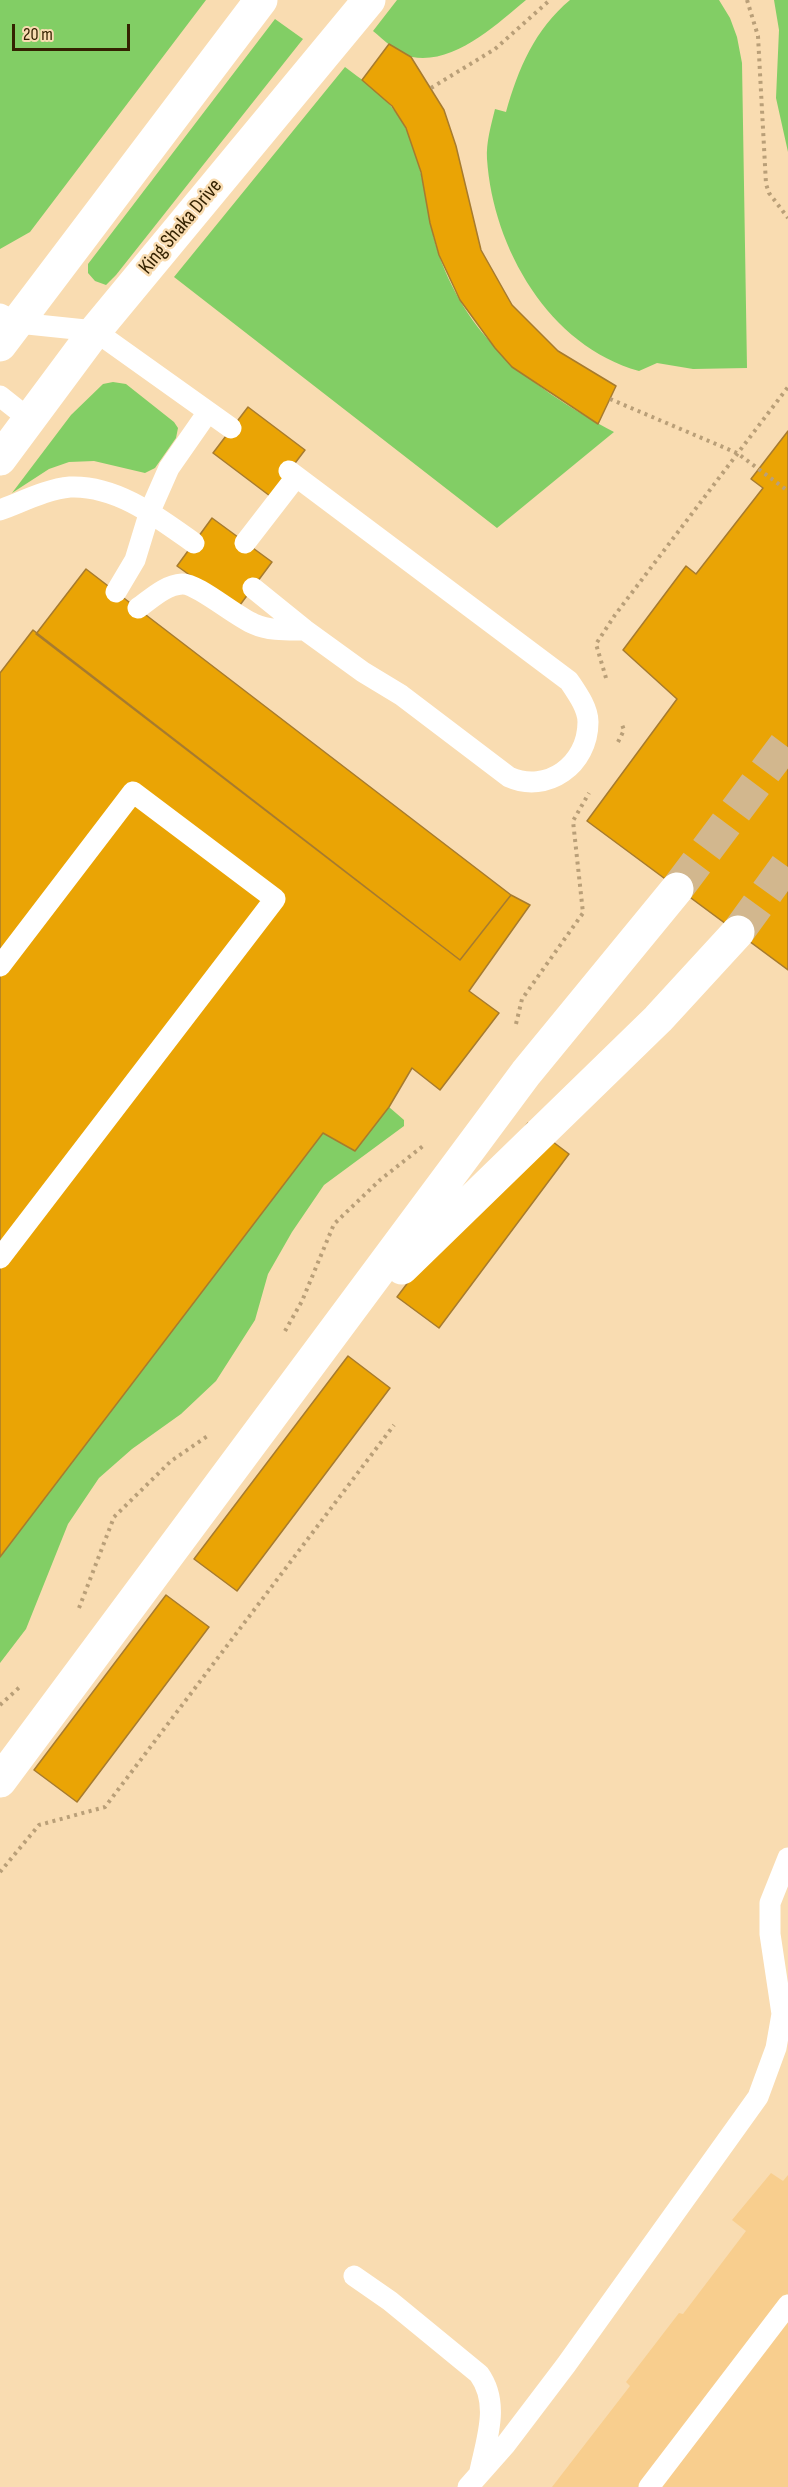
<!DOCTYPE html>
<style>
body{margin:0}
#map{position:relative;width:788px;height:2487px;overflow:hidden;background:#f9dcb1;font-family:"Sofia Sans Condensed",sans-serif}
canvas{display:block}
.scale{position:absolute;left:12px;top:24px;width:118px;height:27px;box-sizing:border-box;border:3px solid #342201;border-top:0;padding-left:8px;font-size:18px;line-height:21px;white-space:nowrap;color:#342201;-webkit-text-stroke:4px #f9dcb1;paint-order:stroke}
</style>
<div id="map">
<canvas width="788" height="2487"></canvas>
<div class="scale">20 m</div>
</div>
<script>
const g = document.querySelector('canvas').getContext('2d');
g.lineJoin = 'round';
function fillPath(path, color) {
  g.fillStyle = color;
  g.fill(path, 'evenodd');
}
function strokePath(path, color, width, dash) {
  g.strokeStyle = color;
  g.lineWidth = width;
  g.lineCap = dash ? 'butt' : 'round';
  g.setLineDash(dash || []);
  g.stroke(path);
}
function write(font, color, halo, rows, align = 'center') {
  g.font = font + ' "Sofia Sans Condensed",sans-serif';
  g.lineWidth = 5;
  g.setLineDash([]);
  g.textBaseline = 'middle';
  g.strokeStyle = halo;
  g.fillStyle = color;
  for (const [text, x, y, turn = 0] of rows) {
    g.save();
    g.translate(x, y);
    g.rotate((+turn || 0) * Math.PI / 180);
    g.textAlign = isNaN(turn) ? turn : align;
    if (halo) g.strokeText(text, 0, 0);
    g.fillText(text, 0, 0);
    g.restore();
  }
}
fillPath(new Path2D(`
 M771 2173 783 2181 788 2175V2487H552L630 2386 626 2382 679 2313 683 2314 746 2231 732 2220Z`), '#f8ce8e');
fillPath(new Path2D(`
 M0 0H206L30 232 0 249Z
 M397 0H526C497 24 454 65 412 57 398 54 384 40 373 31Z
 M570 0H719L730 18 737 37 742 63 747 368 693 369 657 363 639 371C549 346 493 248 487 159 486 142 491 126 495 109L506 112C518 69 535 29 570 0Z
 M774 0H788V152L776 98 779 30Z
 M275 19 303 39 116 275 106 285 95 281 88 273V264Z
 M345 67C361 79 377 90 390 105 426 146 422 206 439 255 470 343 535 389 614 432L497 528 174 277Z
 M113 382 126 384 174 422 178 428 176 438 155 468 145 473 94 461 69 462 49 469 12 493 71 415 103 384Z
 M389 1107 404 1120V1126L324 1185 292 1232 268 1274 255 1320 216 1381 181 1414 132 1449 99 1478 68 1524 26 1629 0 1663V1557L323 1133Z`), '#82ce65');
const building = new Path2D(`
 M389 44 411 57 444 110 456 146 481 250 512 305 558 351 616 386 598 424 512 367 495 348 460 300 439 255 430 223 421 172 406 128 392 106 362 80Z
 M248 407 305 450 270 496 213 453Z
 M788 431V970L587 821 677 699 623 650 686 566 696 574 763 488 751 479Z
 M212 518 272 562 237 609 177 566Z
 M86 569 511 895 460 960 36 634Z
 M33 630 460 960 511 895 530 905 469 991 499 1013 440 1090 412 1068 389 1107 355 1151 323 1133 0 1557V673Z
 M528 1123 569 1154 439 1328 397 1297Z
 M348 1356 390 1388 237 1591 194 1559Z
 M166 1595 209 1627 77 1802 34 1770Z`);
fillPath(building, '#eaa405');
strokePath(building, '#a77b2e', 1.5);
strokePath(new Path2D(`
 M677 889 788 741
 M738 932 788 863`), '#d2b78e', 33, [33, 16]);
strokePath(new Path2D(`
 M747 0 758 36 766 184 769 193 788 218
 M431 88 495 49 550 0
 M610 399 737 453 788 491
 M606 678 596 644 615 615 788 387
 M618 742 624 730 621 722
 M516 1024 522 999 583 913 573 821 589 793
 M285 1331 302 1301 334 1224 380 1180 423 1146
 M79 1608 114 1517 171 1461 209 1435
 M0 1705 22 1685
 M0 1872 39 1825 105 1807 394 1425`), '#b99f78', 4, [3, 4.5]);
strokePath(new Path2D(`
 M0 314 18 323 95 331 231 428
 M0 396 29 419
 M0 510C22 502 47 489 70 487 117 485 159 518 194 543
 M245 543 296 477
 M253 588 305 630 363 672 401 695 509 777C547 794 588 765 588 722 588 708 577 693 569 681L289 471
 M116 592 135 560 150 511 169 468 208 412
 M138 608C151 599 165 585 182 584 197 583 236 617 254 624 269 631 288 630 305 630
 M0 966 133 792 275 899 0 1258
 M354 2276 390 2301 479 2374C500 2403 487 2438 480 2471
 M468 2487 506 2444 566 2365 758 2097 776 2048 782 2014 770 1934V1903L788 1858
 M649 2487 788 2305`), '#fff', 21);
strokePath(new Path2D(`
 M0 345 261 0
 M0 459 95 331 369 0
 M402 1268 658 1019 738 932
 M0 1781 526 1073 677 889`), '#fff', 33);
write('21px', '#342201', '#f9dcb1', [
 ["King Shaka Drive",181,227,-50]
]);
</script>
